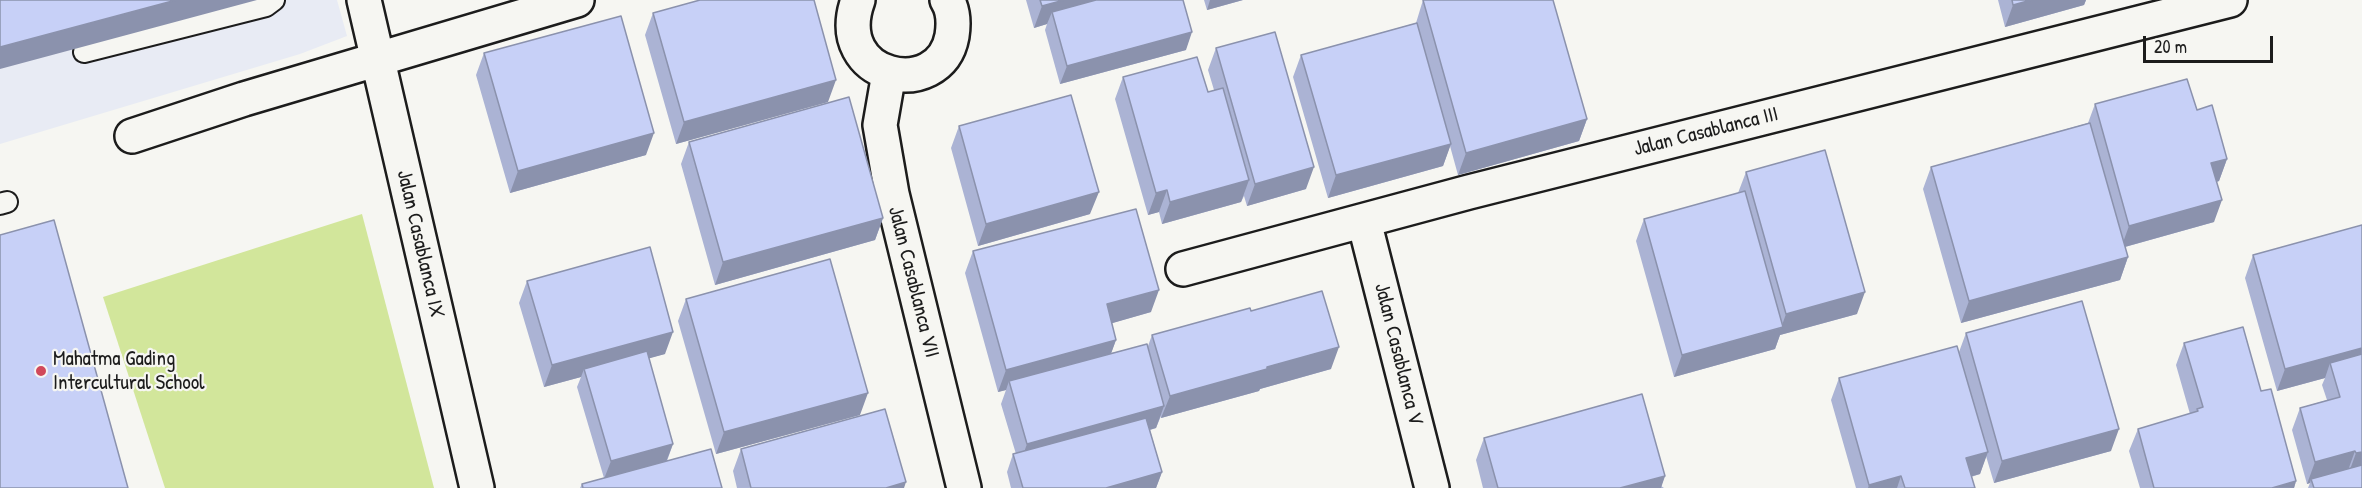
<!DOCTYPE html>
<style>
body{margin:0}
#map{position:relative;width:2362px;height:488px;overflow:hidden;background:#f6f6f2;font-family:"Patrick Hand",sans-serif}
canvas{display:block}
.scale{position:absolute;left:2143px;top:36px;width:130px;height:27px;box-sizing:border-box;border:3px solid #1c1c1c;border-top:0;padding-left:8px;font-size:18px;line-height:21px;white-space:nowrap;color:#1c1c1c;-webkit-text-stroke:4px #f6f6f2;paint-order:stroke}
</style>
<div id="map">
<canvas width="2362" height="488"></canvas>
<div class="scale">20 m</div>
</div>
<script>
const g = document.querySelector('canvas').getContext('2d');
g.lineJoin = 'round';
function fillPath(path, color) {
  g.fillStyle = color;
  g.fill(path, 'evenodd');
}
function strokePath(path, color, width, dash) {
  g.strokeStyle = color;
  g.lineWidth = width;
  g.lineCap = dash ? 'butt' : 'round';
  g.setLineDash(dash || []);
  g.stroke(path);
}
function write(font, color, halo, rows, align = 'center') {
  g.font = font + ' "Patrick Hand",sans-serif';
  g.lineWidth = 4.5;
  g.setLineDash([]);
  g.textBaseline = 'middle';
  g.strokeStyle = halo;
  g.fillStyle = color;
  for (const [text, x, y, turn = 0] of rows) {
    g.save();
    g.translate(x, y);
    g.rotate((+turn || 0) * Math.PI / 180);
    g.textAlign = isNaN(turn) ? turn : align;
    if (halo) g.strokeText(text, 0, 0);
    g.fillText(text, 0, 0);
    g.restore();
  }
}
fillPath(new Path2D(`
 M0 0H337L347 36 300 54 0 144Z`), '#e8ebf4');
fillPath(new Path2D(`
 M362 214 434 488H165L103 297Z`), '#d2e69b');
const service = new Path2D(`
 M84 52 266 6 274 0
 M0 204 7 202`);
const minor = new Path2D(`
 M364 0 477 488
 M858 0C829 80 940 102 952 36 954 23 954 11 947 0
 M889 73 880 125 892 194 964 488
 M132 136 244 99 577 0
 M1364 221 1432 488
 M1183 269 1469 192 2230 0`);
strokePath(service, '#1c1c1c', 24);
strokePath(minor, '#1c1c1c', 38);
strokePath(service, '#f6f6f2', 20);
strokePath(minor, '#f6f6f2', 33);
fillPath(new Path2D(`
 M1026 0H1183L1186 50 1060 84 1045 30 1047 24 1034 28Z
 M1204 0H1243L1207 10Z
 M1423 0 1587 119 1579 141 1458 175 1450 146 1443 166 1328 198 1293 77 1301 55 1416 23Z
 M1998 0H2086L2084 5 2005 27Z
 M653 13 828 102 676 144 645 35Z
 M1216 48 1306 189 1247 206 1244 196 1241 202 1162 224 1159 212 1148 215 1115 99 1123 77 1208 92 1214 90 1208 70Z
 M484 53 646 155 510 193 476 75Z
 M2095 104 2197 110 2227 159 2219 181 2217 182 2214 222 2125 247 2128 257 2120 280 1961 323 1923 189 1931 167 2088 123Z
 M959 126 1090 214 978 246 951 148Z
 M689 142 883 218 875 240 715 285 681 164Z
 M1746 172 1857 314 1780 335 1775 349 1674 377 1636 241 1644 219 1738 193Z
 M2362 225V488H2308L2310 483 2307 484 2292 430 2300 408 2327 400 2322 385 2325 378 2277 391 2245 278 2253 255Z
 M973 251 1151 312 1112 323 1116 340 1111 353 1148 346 1152 335 1251 311 1331 369 1260 389 1259 391 1161 418V416L1156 428 1150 430 1162 472 1156 488H1011L1007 472 1013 454H1016L1001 404 1006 390 998 392 965 273Z
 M527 281 665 354 649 358 673 444 667 461 722 488H580L582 484 604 478 577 387 581 377 544 387 519 303Z
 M686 299 860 415 716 454 678 321Z
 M1966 333 2111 451 1994 483 1986 456 1980 474 1971 477 1975 488H1856L1831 400 1839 378 1959 352Z
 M2184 343 2261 391 2296 481 2294 488H2140L2129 451 2138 429 2190 414 2176 365Z
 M1484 438 1665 476 1661 486 1664 488H1483L1476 460Z
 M741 449 904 488H737L733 471Z`), '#abb3d4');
fillPath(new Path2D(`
 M176 0H257L0 69V47Z
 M1064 0H1136L1052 12 1047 24 1034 28 1042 6Z
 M1210 0H1243L1207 10Z
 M2031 0H2086L2084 5 2005 27 2013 5Z
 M1192 32 1186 50 1060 84 1067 66Z
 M836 80 828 102 676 144 684 122Z
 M1587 119 1579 141 1458 175 1466 153Z
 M654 133 646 155 510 193 518 171Z
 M1451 144 1443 166 1328 198 1336 175Z
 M2227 159 2219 181 2203 185 2211 163Z
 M1314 167 1306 189 1247 206 1255 184Z
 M1249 180 1241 202 1162 224 1170 202Z
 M1167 190 1159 212 1148 215 1156 193Z
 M1099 192 1090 214 978 246 986 224Z
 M2222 200 2214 222 2121 248 2129 226Z
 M883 218 875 240 715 285 723 262Z
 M2128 257 2120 280 1961 323 1969 301Z
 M1159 290 1151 312 1099 327 1107 304Z
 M1865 292 1857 314 1780 335 1775 349 1674 377 1682 355 1781 328 1786 314Z
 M673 332 665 354 586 376 584 369 581 377 544 387 552 365Z
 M1116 340 1108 362 1009 381 1006 390 998 392 1006 370Z
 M1339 347 1331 369 1260 389 1259 391 1161 418 1170 396 1267 367Z
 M2362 348V368L2330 363 2325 378 2277 391 2285 369Z
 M868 393 860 415 716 454 724 432Z
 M1164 406 1156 428 1019 466 1027 444Z
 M2119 429 2111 451 1994 483 2002 461Z
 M673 444 666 462 604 479 611 461Z
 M2355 451 2347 473 2311 479 2310 483 2307 484 2315 462Z
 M1988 452 1980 474 1958 480 1966 458Z
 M2362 452V472L2348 475 2356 453Z
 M1162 472 1156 488H1106Z
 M1665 476 1661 488H1620Z
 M1901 476 1897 488H1868L1869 485Z
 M2296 481 2294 488H2272Z
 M906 482 904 488H886Z`), '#8b92ad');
const building = new Path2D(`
 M0 0H176L0 47Z
 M700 0H814L836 80 684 122 653 13Z
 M1040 0H1064L1042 6Z
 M1096 0H1183L1192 32 1067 66 1052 12Z
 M1423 0H1553L1587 119 1466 153Z
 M2012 0H2031L2013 5Z
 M621 16 654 133 518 171 484 53Z
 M1417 23 1451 144 1336 175 1301 55Z
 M1275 32 1314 167 1255 184 1216 48Z
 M1197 57 1208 92 1223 88 1249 180 1170 202 1167 190 1156 193 1123 77Z
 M2187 79 2197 110 2212 105 2227 159 2211 163 2222 200 2129 226 2095 104Z
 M1071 95 1099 192 986 224 959 126Z
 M849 97 883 218 723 262 689 142Z
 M2090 123 2128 257 1969 301 1931 167Z
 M1825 150 1865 292 1786 314 1746 172Z
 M1745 191 1783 327 1682 355 1644 219Z
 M1136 209 1159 290 1107 304 1116 340 1006 370 973 251Z
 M54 220 128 488H0V235Z
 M2362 225V348L2285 369 2253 255Z
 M650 247 673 332 552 365 527 281Z
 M830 259 868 393 724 432 686 299Z
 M1322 291 1339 347 1267 367V369L1170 396 1152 335 1250 308 1251 311Z
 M2082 301 2119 429 2002 461 1966 333Z
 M2243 327 2261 391 2271 389 2296 481 2272 488H2154L2138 429 2198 411 2197 409 2203 407 2184 343Z
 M1147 344 1164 406 1027 444 1009 381Z
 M1957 346 1988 452 1966 458 1975 488H1905L1901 476 1869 485 1839 378Z
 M647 351 673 444 611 461 584 369Z
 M2362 354V452L2356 453 2355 451 2315 462 2300 408 2340 397 2330 363Z
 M1642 394 1665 476 1620 488H1498L1484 438Z
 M885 409 906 482 886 488H751L741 449Z
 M1146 418 1162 472 1106 488H1023L1013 454Z
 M711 449 722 488H583L582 484Z
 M2362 465V488H2314L2311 479Z`);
fillPath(building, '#c7d0f7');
strokePath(building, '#8b92ad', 1.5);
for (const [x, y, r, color] of [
 [41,371,6,"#d1495b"]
]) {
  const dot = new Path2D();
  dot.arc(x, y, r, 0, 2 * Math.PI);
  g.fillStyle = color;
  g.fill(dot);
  strokePath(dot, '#f6f6f2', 2);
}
write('21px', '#1c1c1c', '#f6f6f2', [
 ["Jalan Casablanca III",1706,132,-14],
 ["Jalan Casablanca IX",420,244,77],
 ["Jalan Casablanca VII",913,282,76],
 ["Jalan Casablanca V",1398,354,76]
]);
write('21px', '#1c1c1c', '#f6f6f2', [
 ["Mahatma Gading",53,359],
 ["Intercultural School",53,383]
], 'left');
</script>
